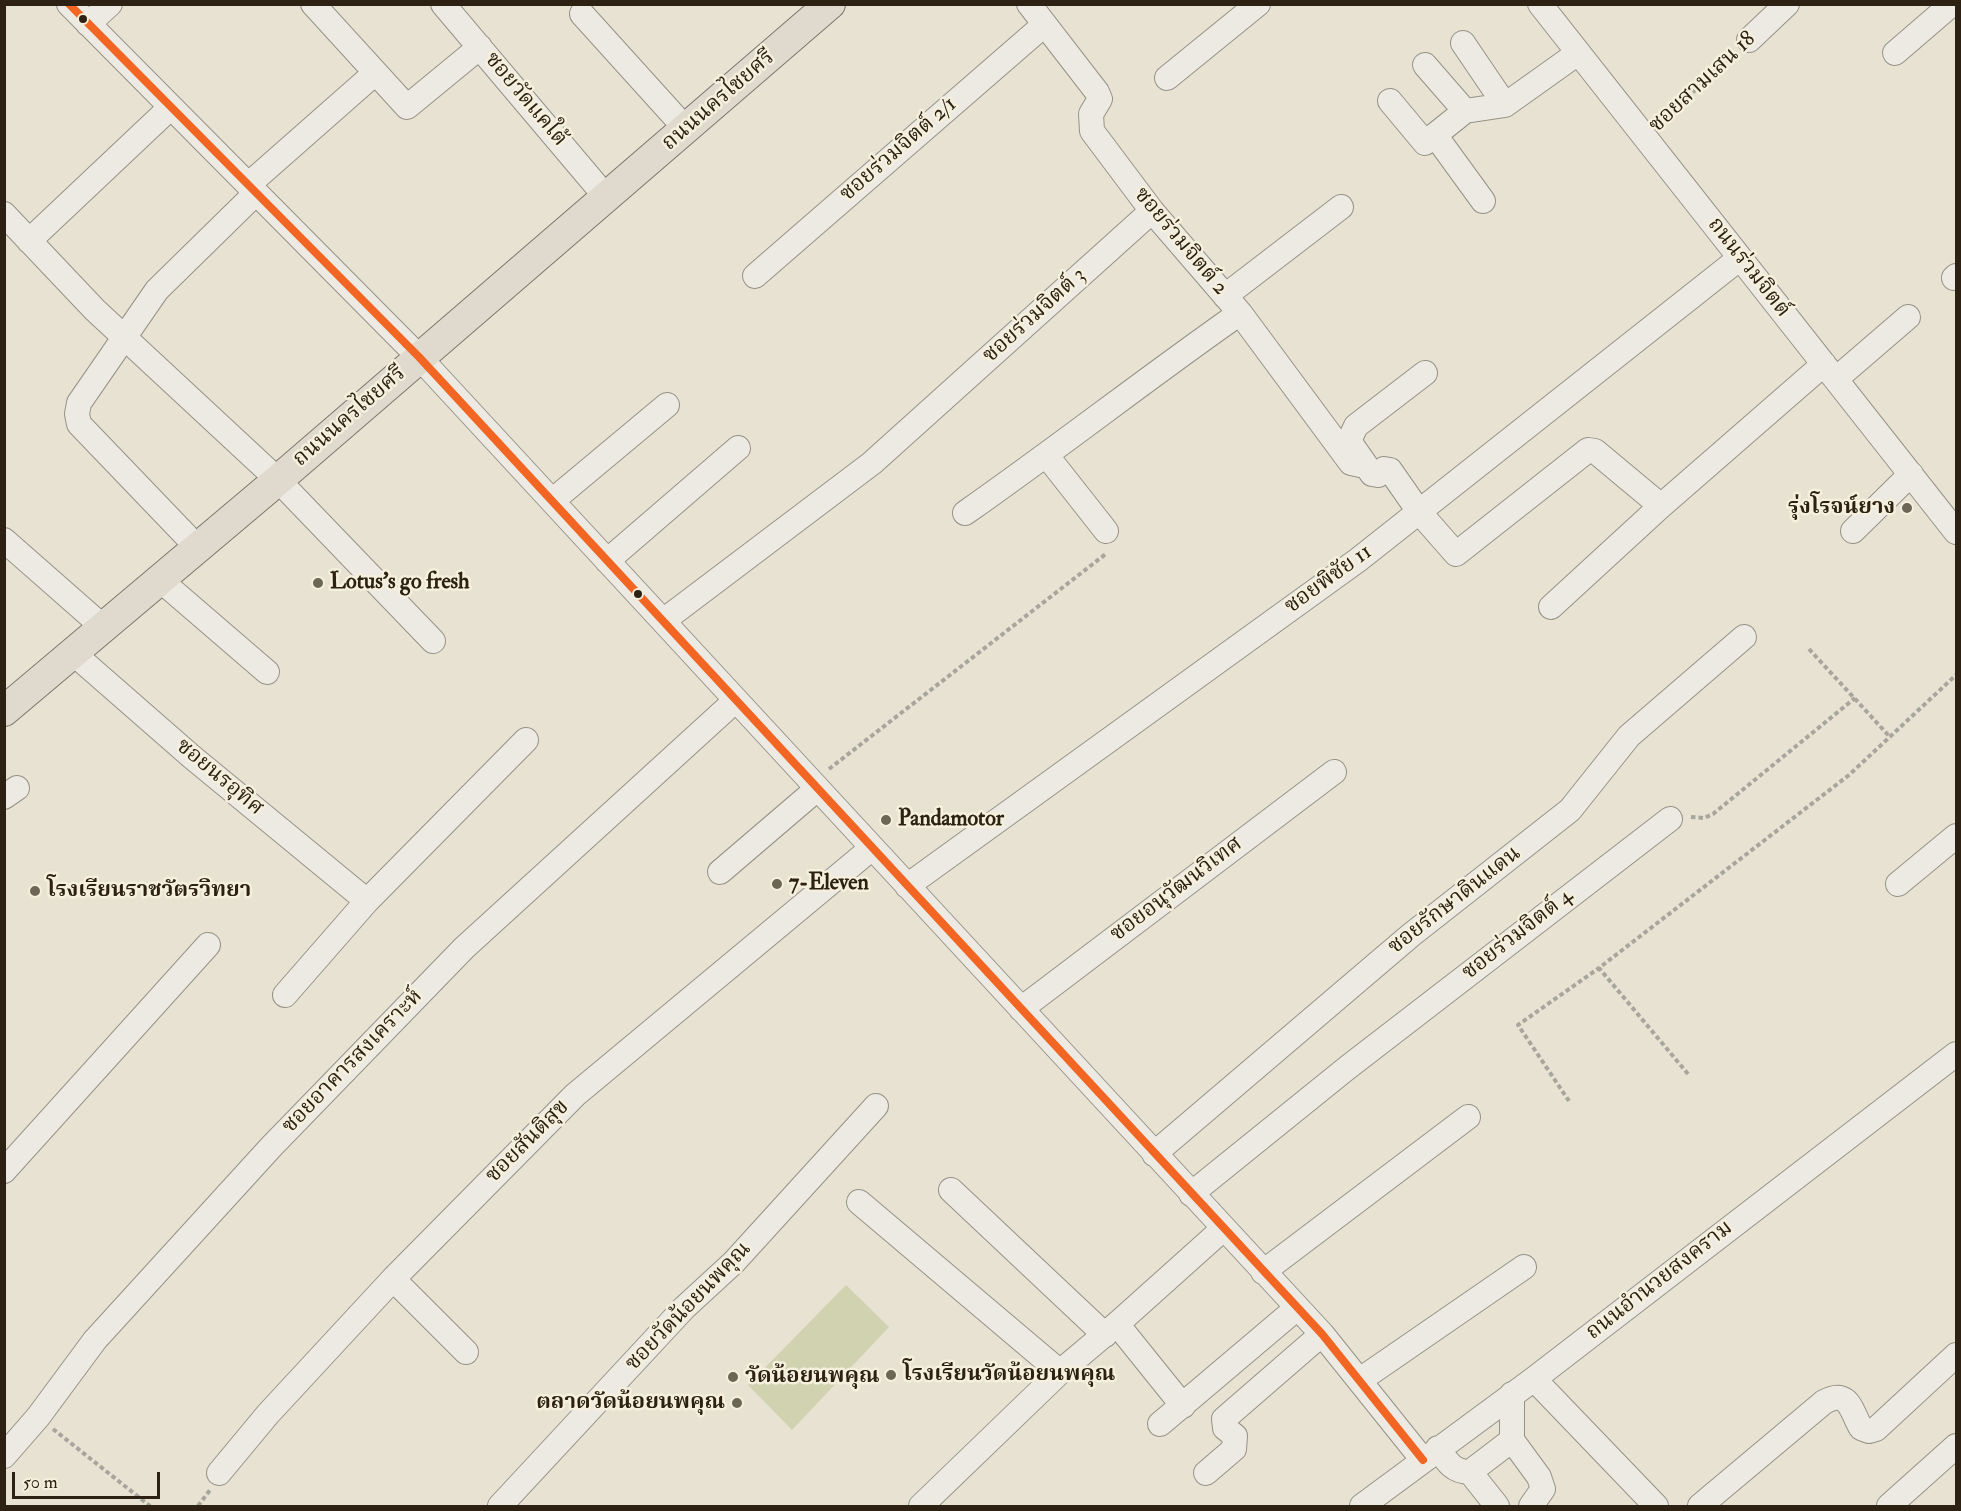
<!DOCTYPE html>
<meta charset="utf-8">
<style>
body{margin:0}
#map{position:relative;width:1961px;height:1511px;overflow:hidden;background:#e7e2d2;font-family:"IM FELL Double Pica",serif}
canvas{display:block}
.frame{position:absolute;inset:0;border:6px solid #2c2113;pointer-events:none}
.scale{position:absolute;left:12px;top:1472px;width:148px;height:27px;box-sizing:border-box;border:3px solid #2c2113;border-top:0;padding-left:8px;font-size:18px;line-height:21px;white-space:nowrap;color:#2c2113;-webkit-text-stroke:4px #f5efdd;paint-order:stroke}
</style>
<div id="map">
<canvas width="1961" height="1511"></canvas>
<div class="frame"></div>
<div class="scale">50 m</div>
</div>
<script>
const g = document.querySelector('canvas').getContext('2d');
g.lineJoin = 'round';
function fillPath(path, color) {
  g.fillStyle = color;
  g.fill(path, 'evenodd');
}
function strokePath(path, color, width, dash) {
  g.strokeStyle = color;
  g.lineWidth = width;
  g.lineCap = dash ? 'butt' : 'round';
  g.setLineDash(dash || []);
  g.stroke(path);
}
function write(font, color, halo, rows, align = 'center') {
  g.font = font + ' "IM FELL Double Pica","Noto Serif Thai",serif';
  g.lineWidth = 5;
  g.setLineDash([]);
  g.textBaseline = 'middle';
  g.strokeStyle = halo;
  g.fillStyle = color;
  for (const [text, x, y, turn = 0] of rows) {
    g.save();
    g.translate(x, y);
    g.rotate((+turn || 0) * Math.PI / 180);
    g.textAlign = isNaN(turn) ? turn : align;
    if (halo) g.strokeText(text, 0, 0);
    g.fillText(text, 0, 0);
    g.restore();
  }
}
fillPath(new Path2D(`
 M846 1285 889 1327 792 1430 748 1385Z`), '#d0d2b0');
const minor = new Path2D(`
 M69 4 419 357 1322 1334 1423 1460
 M313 4 407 107 480 47
 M443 4 606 197
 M1029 4 1097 92 1100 99 1091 114 1092 131 1152 211 1240 313 1351 463 1365 466
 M1540 4 1956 532
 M582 14 686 129
 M88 24 110 4
 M1749 40 1787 4
 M1463 43 1505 105
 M1895 53 1952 4
 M1425 65 1465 111
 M1167 78 1258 4
 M1390 101 1425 143 1465 111 1505 105 1578 53
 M1435 135 1483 201
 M248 185 374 74
 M4 214 95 310 278 480 433 641
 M29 241 171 107
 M755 276 1044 25
 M1954 278 1956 276
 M1225 296 1341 207
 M1425 373 1356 426 1349 441 1372 474 1378 475 1384 469 1390 470 1420 513 1456 554 1588 450 1595 451 1661 506
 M1836 379 1908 317
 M1047 456 1106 531
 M552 501 667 405
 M965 513C1058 448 1147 378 1240 313
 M1853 531 1911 474
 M4 540 103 627
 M197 547 79 424 77 414 79 403 157 290 256 193
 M607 561 738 448
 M159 579 267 672
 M1551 607 1661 506 1824 364
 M663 621 872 463 1152 211
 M73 653 192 757 367 901
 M4 797 17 788
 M720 872 817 789
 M1898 884 1956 836
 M907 886 1358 560 1740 258
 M285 995 367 901 526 740
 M1021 1009 1334 772
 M1154 1154 1411 935 1570 810 1629 736 1744 637
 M4 1171 208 945
 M951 1190 1105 1335
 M1191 1194 1347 1068 1670 819
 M859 1202 1060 1372
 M1263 1272 1468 1117
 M393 1279 466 1352
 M1117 1324 1183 1406
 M1534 1379 1656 1506
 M1360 1380 1524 1267
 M1160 1424 1297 1308
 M1512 1440 1539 1477 1543 1489 1531 1506
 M1438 1448C1447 1462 1453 1472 1470 1472L1497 1506
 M4 1456 38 1417 95 1340 271 1147 464 948 736 700
 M1470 1472 1512 1440V1394
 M219 1473 268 1414 393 1279 575 1095 872 848
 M1206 1473 1234 1449 1235 1436 1225 1428 1224 1419 1322 1334
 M500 1506 684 1308 734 1262 876 1106
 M921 1506 1060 1372 1117 1324 1223 1229
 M1362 1506 1534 1379 1956 1054
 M1700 1506 1824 1402C1849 1388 1851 1411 1861 1428L1869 1431 1876 1429 1956 1355
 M1889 1506 1956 1446`);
const major = new Path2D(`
 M4 711 278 480 830 4`);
strokePath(minor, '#969287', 26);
strokePath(major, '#7c776d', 32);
strokePath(new Path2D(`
 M1660 123 1734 54
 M1809 649 1890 737
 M829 769 1107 553
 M1691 817 1704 818 1713 814 1855 698
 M1688 1074 1599 968 1849 775 1956 675
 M1569 1101 1518 1025 1599 968
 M53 1429 150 1506
 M198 1506 210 1490`), '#a8a59d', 4, [4.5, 3]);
strokePath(minor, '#eceae2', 24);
strokePath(major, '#dfdacd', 30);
strokePath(new Path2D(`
 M69 4 419 357 1322 1334 1423 1460`), '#f26522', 8);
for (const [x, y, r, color] of [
 [83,19,5,"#2c2113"],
 [1907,508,6,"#6d6556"],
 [318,583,6,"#6d6556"],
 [638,594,5,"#2c2113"],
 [886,820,6,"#6d6556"],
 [777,884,6,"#6d6556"],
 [35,891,6,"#6d6556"],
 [891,1375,6,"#6d6556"],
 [733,1377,6,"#6d6556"],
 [737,1403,6,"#6d6556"]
]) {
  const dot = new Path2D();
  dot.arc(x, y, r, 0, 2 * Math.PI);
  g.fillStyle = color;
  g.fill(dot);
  strokePath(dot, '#f5efdd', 2);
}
write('22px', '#2c2113', '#f5efdd', [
 ["ซอยสามเสน 18",1703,83,-43],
 ["ซอยวัดแคใต้",525,100,50],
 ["ถนนนครไชยศรี",719,101,-41],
 ["ซอยร่วมจิตต์ 2/1",899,150,-41],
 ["ซอยร่วมจิตต์ 2",1180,242,50],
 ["ถนนร่วมจิตต์",1748,268,52],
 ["ซอยร่วมจิตต์ 3",1035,316,-42],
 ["ถนนนครไชยศรี",350,417,-41],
 ["ซอยพิชัย 11",1329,580,-36],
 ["ซอยนรอุทิศ",219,778,40],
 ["ซอยอนุวัฒนวิเทศ",1177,890,-37],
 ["ซอยรักษาดินแดน",1455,901,-38],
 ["ซอยร่วมจิตต์ 4",1518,935,-38],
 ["ซอยอาคารสงเคราะห์",353,1062,-46],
 ["ซอยสันติสุข",528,1142,-45],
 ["ถนนอำนวยสงคราม",1660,1281,-38],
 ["ซอยวัดน้อยนพคุณ",689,1307,-46]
]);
write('bold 22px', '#2c2113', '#f5efdd', [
 ["รุ่งโรจน์ยาง",1895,508,"right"],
 ["Lotus's go fresh",330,583],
 ["Pandamotor",898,820],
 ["7-Eleven",789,884],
 ["โรงเรียนราชวัตรวิทยา",47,891],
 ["โรงเรียนวัดน้อยนพคุณ",903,1375],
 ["วัดน้อยนพคุณ",745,1377],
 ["ตลาดวัดน้อยนพคุณ",725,1403,"right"]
], 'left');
</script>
